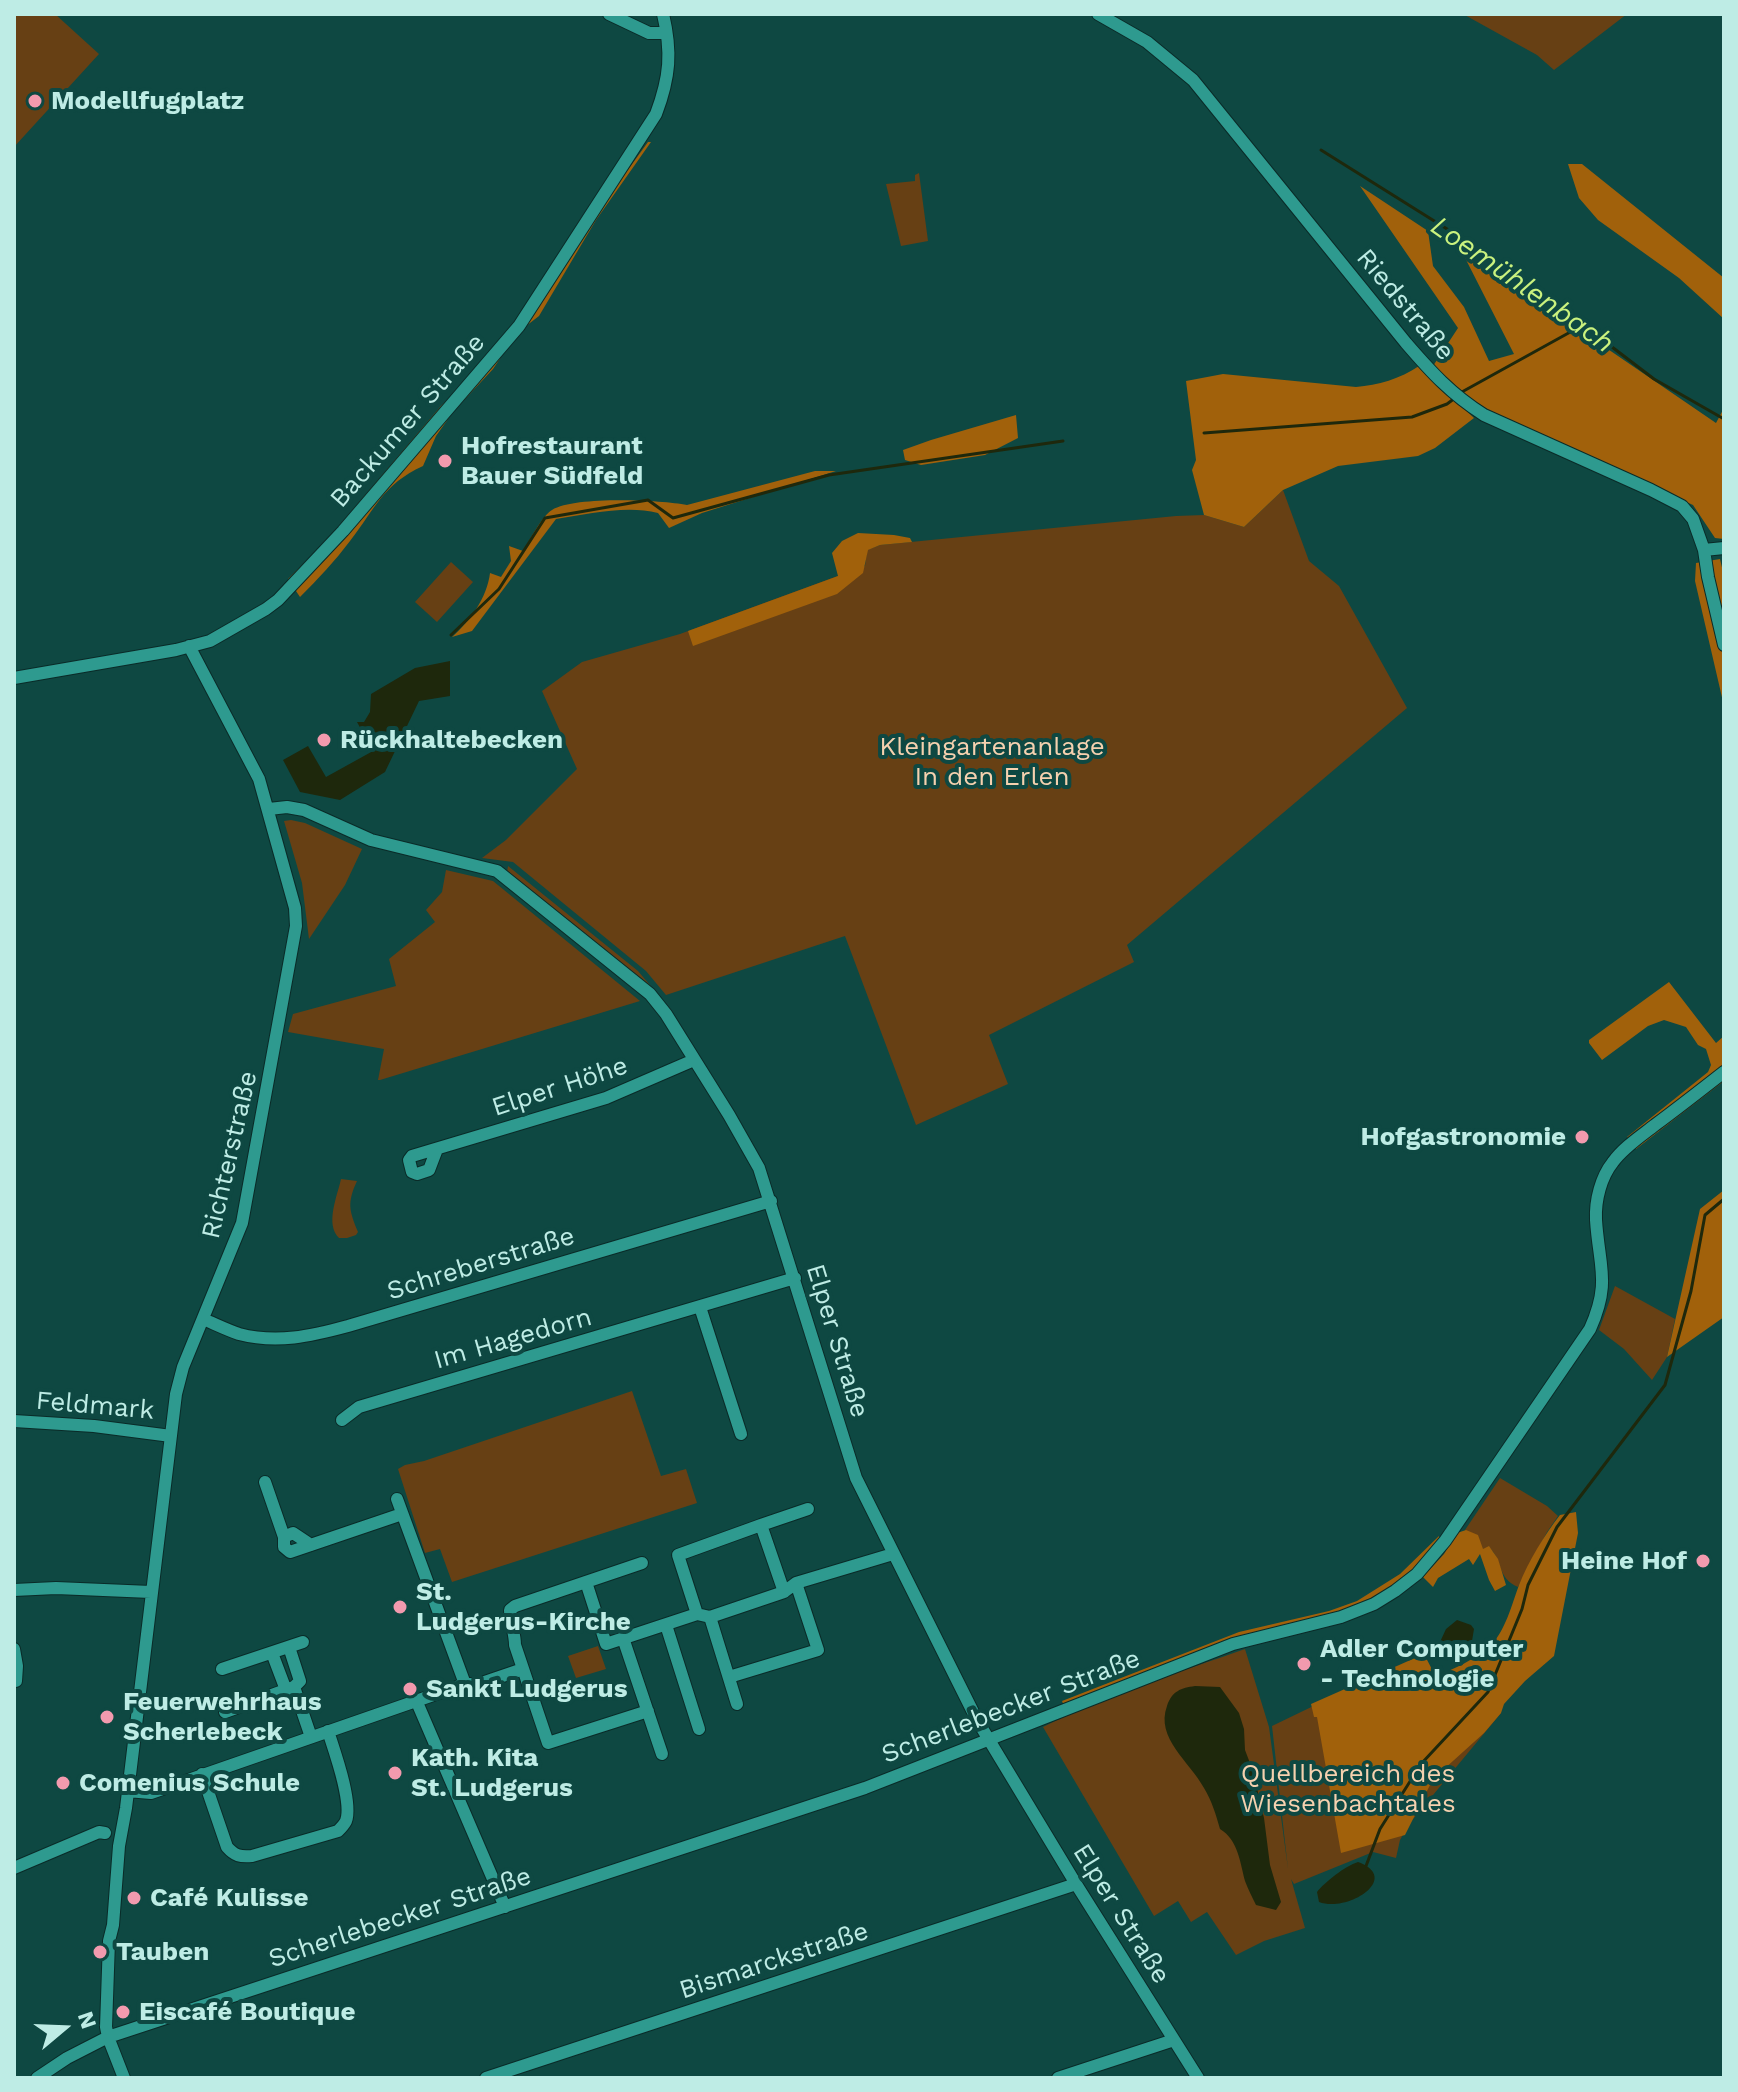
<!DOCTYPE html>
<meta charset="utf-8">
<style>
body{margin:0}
#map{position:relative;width:1738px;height:2092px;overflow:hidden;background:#0e4842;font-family:"Work Sans",sans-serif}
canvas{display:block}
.frame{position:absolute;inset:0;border:16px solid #beece5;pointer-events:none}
.north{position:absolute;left:24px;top:1988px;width:80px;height:80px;-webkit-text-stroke:6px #0e4842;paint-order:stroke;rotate:71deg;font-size:22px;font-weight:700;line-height:32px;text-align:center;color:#beece5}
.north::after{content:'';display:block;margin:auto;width:28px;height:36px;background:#beece5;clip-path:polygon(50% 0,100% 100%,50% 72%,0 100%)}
</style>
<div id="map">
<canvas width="1738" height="2092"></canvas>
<div class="frame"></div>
<div class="north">N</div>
</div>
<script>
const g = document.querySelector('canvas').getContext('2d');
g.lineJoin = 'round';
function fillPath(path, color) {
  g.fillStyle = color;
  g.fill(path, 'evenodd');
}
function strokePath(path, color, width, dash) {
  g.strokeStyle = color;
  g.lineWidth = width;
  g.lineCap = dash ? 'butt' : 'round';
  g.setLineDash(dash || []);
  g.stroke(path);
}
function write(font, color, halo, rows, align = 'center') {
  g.font = font + ' "Work Sans",sans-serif';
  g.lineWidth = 8;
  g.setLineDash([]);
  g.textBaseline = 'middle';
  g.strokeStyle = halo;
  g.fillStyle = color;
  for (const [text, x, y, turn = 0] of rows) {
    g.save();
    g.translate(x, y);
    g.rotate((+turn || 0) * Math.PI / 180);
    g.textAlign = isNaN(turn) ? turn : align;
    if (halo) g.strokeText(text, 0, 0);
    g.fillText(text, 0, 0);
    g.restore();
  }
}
fillPath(new Path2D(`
 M14 14H55L99 54 14 147Z
 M1463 14H1627L1554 70 1537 55Z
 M919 173 928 241 901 246 886 184 915 181V175Z
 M1283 490 1309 561 1339 586 1407 708 1127 945 1134 962 989 1035 1008 1084 916 1125 845 936 666 995 646 971 513 862 482 858 506 840 577 769 542 691 582 662 680 634 865 566 867 550 880 545 1176 516 1204 515 1244 527Z
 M451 562 473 582 437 622 415 602Z
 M291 820 305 823 362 849 345 885 309 939 302 883 284 821Z
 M508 866 638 971 671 1010 670 1013 507 873Z
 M446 870 493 881 640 1001 380 1080H378L384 1049 288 1032 293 1014 396 986 389 959 435 922 426 910 442 892Z
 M341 1179 357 1181C347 1203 349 1210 358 1232L356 1235 347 1238H339C325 1224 337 1197 341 1179Z
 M1615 1286 1675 1319 1667 1357 1652 1380 1624 1349 1599 1330Z
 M632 1391 661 1476 686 1469 697 1503 452 1582 440 1549 425 1553 398 1469 405 1465 424 1461Z
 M1500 1478 1547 1506 1558 1516 1547 1532 1518 1587C1497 1578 1503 1561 1489 1547L1483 1550 1465 1530Z
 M598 1646 606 1669 576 1678 568 1656Z
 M1245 1649 1269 1727 1288 1869 1272 1726 1361 1683 1501 1713 1409 1824 1400 1840 1396 1858 1373 1852 1294 1884 1291 1879 1305 1928 1264 1941 1236 1955 1207 1912 1191 1922 1178 1901 1154 1916 1043 1727C1108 1694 1177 1673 1245 1649Z`), '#674014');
fillPath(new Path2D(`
 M648 142H651L596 220 539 316 517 333 493 369 453 412 436 436 423 466C382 485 376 508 350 541 335 561 318 579 300 597L288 579 327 540 441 406 469 379 512 327 540 285 581 218 596 214Z
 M1568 164H1582L1724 278V319L1679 278 1598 220 1579 198Z
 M1360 186 1428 231 1433 266 1464 307 1489 361 1514 354 1460 248 1716 423 1724 408V539L1715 538 1693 505 1493 413 1455 388 1433 366 1458 328Z
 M1419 366 1474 418 1435 448 1418 456 1338 466 1283 490 1244 527 1204 515 1192 470 1196 460 1186 381 1223 374 1356 387C1378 385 1400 379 1419 366Z
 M1016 415 1018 438 985 455 921 465 905 460 903 450 931 440Z
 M815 471H836L702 513 669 528 658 513C626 505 589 514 556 519L472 631 452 637C470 621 487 598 490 573L501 577 511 561 509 546 523 551C530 540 542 516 552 510 575 496 659 500 687 505Z
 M858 533 894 535 910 538 912 542 880 545 868 550 863 573 837 594 693 646 688 631 838 576 832 553 842 541Z
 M1720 559 1724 576V706L1695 581 1696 563Z
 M1669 982 1716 1043 1724 1036V1081L1636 1149 1627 1137 1708 1072 1711 1065 1706 1049 1698 1045 1686 1027 1664 1020 1648 1026 1602 1060 1589 1043V1040Z
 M1724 1190V1317L1667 1357 1700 1209Z
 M1576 1512 1578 1533 1554 1656 1525 1681 1504 1704 1501 1713 1484 1733 1433 1779 1405 1835 1341 1853 1317 1717H1314L1311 1704 1424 1654 1436 1677C1454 1668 1475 1660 1490 1646 1505 1632 1512 1604 1519 1585 1528 1562 1545 1534 1560 1515Z
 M1466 1530 1478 1535 1483 1549 1489 1546 1498 1559 1506 1585 1495 1591 1489 1580 1480 1554 1473 1565 1469 1559 1438 1578 1433 1587 1423 1577 1444 1554 1457 1533Z
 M1439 1536 1440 1541C1417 1572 1398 1584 1366 1604L1064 1706 1062 1701 1239 1632 1329 1611 1357 1601 1400 1574Z`), '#a1610b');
fillPath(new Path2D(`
 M450 661V696L419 701 385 772 340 800 300 792 283 760 308 746 326 777 373 751 357 722H364L370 712 371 694 415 668Z
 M1457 1620 1471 1625 1474 1629 1471 1647 1453 1654 1442 1649 1440 1642 1446 1629Z
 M1195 1686 1220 1687 1239 1713 1244 1729 1245 1750 1253 1771 1264 1818 1270 1865 1281 1902 1276 1910 1256 1905C1252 1897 1248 1889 1245 1881 1240 1862 1238 1840 1220 1829 1216 1815 1212 1801 1204 1788 1190 1762 1155 1738 1167 1706 1172 1691 1181 1688 1195 1686Z
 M1358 1862C1402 1878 1348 1913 1319 1902L1317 1892C1325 1882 1345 1866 1358 1862Z`), '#1e280c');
strokePath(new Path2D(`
 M1321 150 1455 234 1528 283 1654 379 1724 419
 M1460 393 1583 325
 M1204 433 1412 417 1447 404 1455 398
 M451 635 499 589 545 518 648 500 673 518 829 475 1063 441
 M1366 1866 1380 1829 1421 1764 1488 1692 1522 1609 1528 1585 1557 1527 1665 1385 1691 1291 1705 1215 1724 1199`), '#1e280c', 3);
const minor = new Path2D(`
 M609 14 649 33H666
 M1098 14 1147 42 1193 80 1406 343C1431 372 1451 394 1484 415L1651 490 1682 506 1693 519 1704 550 1708 577 1724 645
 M1704 550 1724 548
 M14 678 176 650 210 641 266 609 278 600 343 531 519 326 656 114C670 77 672 52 663 14
 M269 809 287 807 304 810 371 840 497 871 650 994 666 1014 729 1115 759 1168 856 1478 977 1720 1076 1884 1198 2078
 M437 1149 429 1170 417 1174 412 1172 409 1160 412 1156 606 1098 694 1060
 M700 1307 741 1434
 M203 1319C215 1324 227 1330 239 1334 277 1344 311 1336 348 1326L771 1201
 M342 1420 359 1407 795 1278
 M14 1421 94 1426 171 1436
 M265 1482 284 1537V1547L290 1552 402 1514
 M397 1499 465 1684
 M761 1525 808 1509
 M284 1537 293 1533 311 1545
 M642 1563 515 1606 510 1610C510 1622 515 1633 515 1645L548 1743 648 1711
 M586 1582 606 1644 697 1614 710 1617 784 1592 796 1583 893 1554
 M14 1590 56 1588 151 1592
 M697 1614 678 1555 761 1525 784 1592
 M710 1617 737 1704
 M666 1625 699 1729
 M623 1638 662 1754
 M289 1647 300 1681 294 1687 311 1737
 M14 1649 17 1666 16 1681
 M272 1653 286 1690
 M222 1669 303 1642
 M729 1677 818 1650 796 1583
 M416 1700 505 1907
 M225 1712 294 1687
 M202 1774 227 1847C235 1856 240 1857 252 1856L338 1831C342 1827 344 1825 346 1821 353 1802 334 1750 328 1731
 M127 1791 151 1793 465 1684H479L523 1669
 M14 1868 99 1832 105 1833
 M37 2078 67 2058 108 2037 865 1788 1233 1644 1341 1617 1374 1604 1395 1591 1417 1574 1445 1541 1590 1329C1611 1282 1599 1267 1596 1220 1595 1200 1601 1177 1613 1162 1624 1147 1641 1136 1655 1125 1678 1108 1701 1090 1724 1072
 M124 2078 108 2037 106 2027 109 1941 113 1925 119 1846 126 1808 176 1394 183 1367 242 1223 296 926 295 908 259 779 189 646
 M486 2078 1076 1884
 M1058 2078 1174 2040`);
strokePath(minor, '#0a2b28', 14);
strokePath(minor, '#2e9a8f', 12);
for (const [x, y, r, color] of [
 [35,101,8,"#f29aae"],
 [445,461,8,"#f29aae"],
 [324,740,8,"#f29aae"],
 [1582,1137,8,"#f29aae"],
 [1703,1561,8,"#f29aae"],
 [400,1607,8,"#f29aae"],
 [1304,1664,8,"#f29aae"],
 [410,1689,8,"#f29aae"],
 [107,1717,8,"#f29aae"],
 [395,1773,8,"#f29aae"],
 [63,1783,8,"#f29aae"],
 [134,1898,8,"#f29aae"],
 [100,1952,8,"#f29aae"],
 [123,2012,8,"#f29aae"]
]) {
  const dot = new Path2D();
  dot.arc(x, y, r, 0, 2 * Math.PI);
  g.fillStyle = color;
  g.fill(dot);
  strokePath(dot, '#0e4842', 3);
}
write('bold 26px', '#beece5', '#0e4842', [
 ["Modellfugplatz",51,101],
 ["Hofrestaurant",461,446],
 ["Bauer Südfeld",461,476],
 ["Rückhaltebecken",340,740],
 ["Hofgastronomie",1566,1137,"right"],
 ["Heine Hof",1687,1561,"right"],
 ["St.",416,1592],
 ["Ludgerus-Kirche",416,1622],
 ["Adler Computer",1320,1649],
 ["- Technologie",1320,1679],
 ["Sankt Ludgerus",426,1689],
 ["Feuerwehrhaus",123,1702],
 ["Scherlebeck",123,1732],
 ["Kath. Kita",411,1758],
 ["St. Ludgerus",411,1788],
 ["Comenius Schule",79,1783],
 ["Café Kulisse",150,1898],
 ["Tauben",116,1952],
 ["Eiscafé Boutique",139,2012]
], 'left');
write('26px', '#beece5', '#0e4842', [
 ["Riedstraße",1405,305,50],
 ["Backumer Straße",408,421,-49],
 ["Elper Höhe",560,1087,-18],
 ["Richterstraße",230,1155,-77],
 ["Schreberstraße",481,1264,-17],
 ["Im Hagedorn",513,1339,-16],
 ["Elper Straße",837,1341,73],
 ["Feldmark",95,1406,5],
 ["Scherlebecker Straße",1011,1707,-21],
 ["Elper Straße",1121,1914,58],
 ["Scherlebecker Straße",400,1918,-18],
 ["Bismarckstraße",774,1961,-18]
]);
write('26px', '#f5d1af', '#0e4842', [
 ["Kleingartenanlage",992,747],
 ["In den Erlen",992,777],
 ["Quellbereich des",1348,1774],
 ["Wiesenbachtales",1348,1804]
]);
write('italic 28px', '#caf27e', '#0e4842', [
 ["Loemühlenbach",1522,285,35]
]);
</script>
